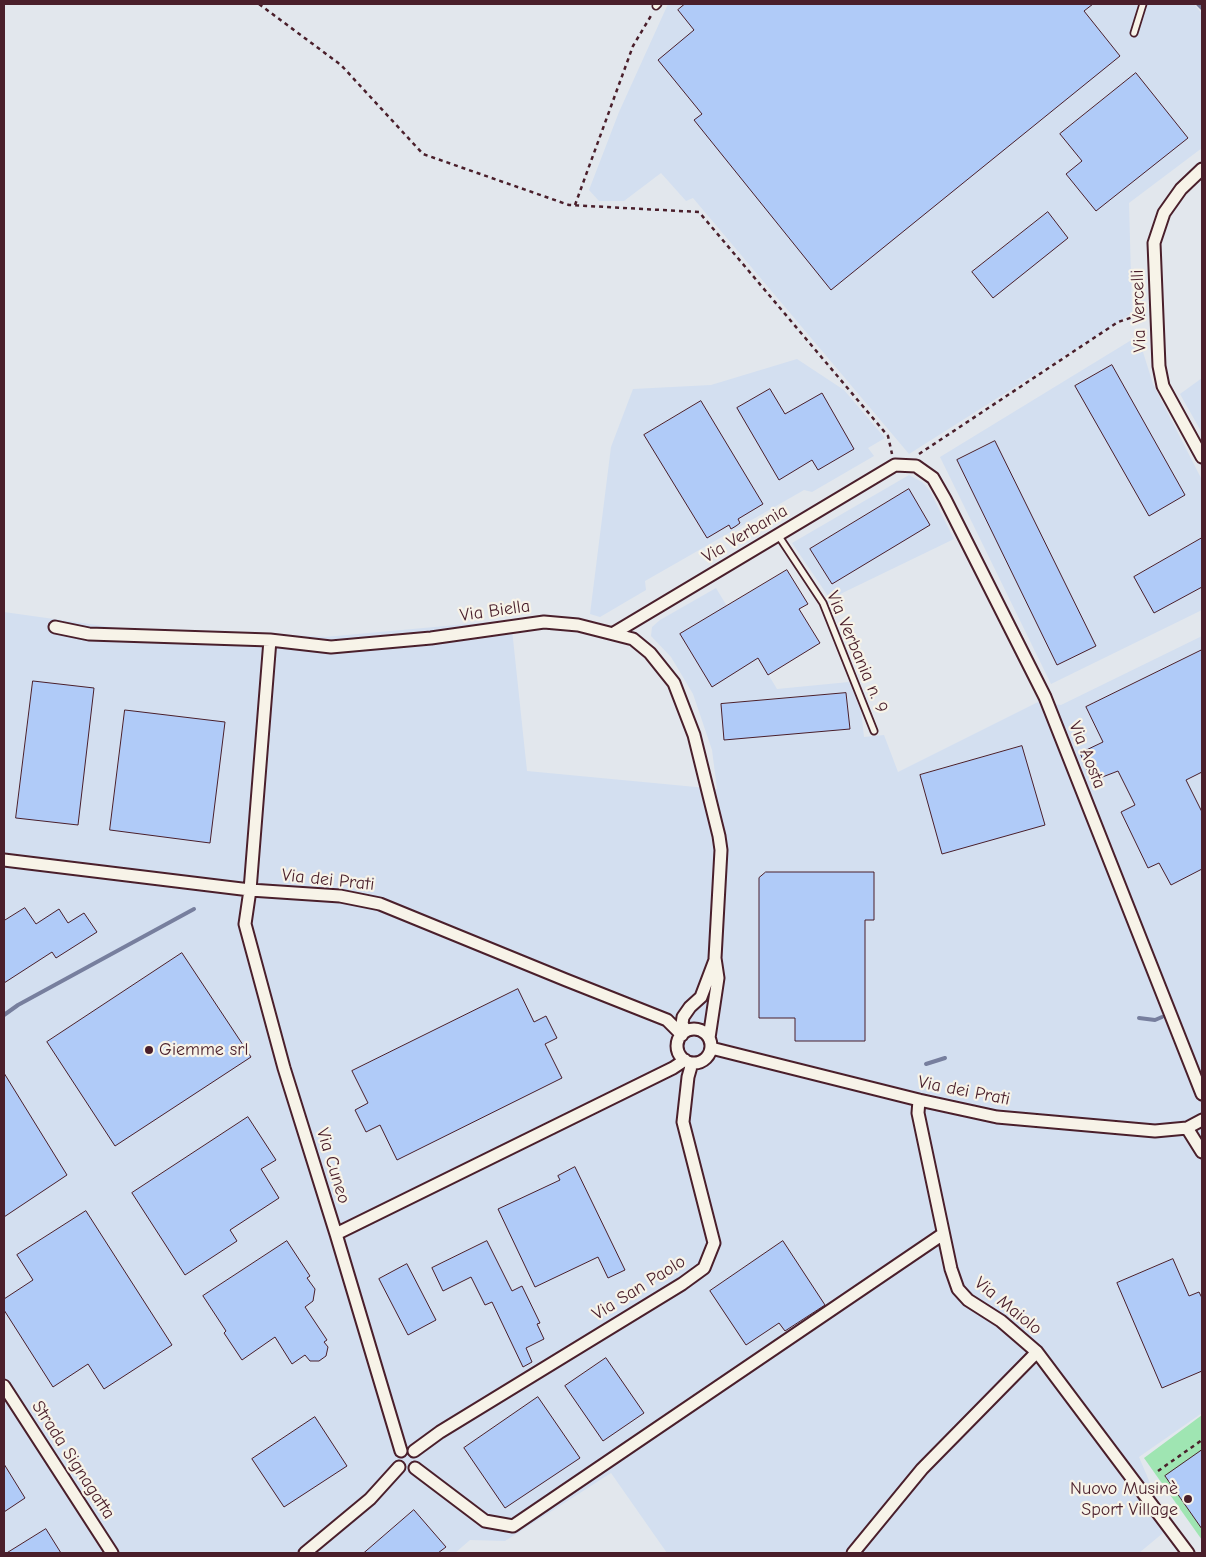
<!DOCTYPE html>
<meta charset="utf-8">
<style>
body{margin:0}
#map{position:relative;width:1206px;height:1557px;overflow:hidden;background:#e2e7ed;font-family:"Comic Neue",sans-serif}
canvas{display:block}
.frame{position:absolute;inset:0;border:5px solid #4a1f2b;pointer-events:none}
</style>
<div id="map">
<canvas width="1206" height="1557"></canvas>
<div class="frame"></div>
</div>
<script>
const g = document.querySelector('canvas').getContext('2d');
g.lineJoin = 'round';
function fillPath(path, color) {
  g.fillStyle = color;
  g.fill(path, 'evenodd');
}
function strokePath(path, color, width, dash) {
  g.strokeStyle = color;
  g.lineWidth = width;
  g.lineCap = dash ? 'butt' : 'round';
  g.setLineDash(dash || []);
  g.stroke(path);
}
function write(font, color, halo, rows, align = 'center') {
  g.font = font + ' "Comic Neue",sans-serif';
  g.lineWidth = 4.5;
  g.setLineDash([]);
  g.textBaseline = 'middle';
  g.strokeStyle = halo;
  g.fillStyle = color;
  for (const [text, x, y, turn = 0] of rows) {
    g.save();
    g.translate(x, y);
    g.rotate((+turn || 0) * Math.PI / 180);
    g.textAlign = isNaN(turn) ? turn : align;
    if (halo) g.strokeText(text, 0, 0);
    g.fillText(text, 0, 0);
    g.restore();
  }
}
fillPath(new Path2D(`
 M668 4H1194L1202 14V148L1129 203 1132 313 909 454 693 198 686 201 661 173 624 201H599L589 190 619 112Z
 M1138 336 1153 384 1202 480V610L1051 684 940 457Z
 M797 359 844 390 885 438 868 448 874 456 812 492 804 490 645 581 646 590 600 617 590 614 611 447 633 389 711 385Z
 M1202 378V433L1180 394Z
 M909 475 922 482 930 491 954 539 830 599 792 543Z
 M716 588 777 689 849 682 861 710 864 737 884 735 898 772 1038 702 1061 705 1202 636V1413L1139 1457 1169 1528 1139 1553H667L611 1473 505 1541 470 1540 455 1553H4V612L139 631 258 633 325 637 511 620 527 771 717 789 712 750 693 694 671 657 651 636 652 627 660 620Z`), '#d3dff0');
fillPath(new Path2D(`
 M1202 1415V1540L1144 1458Z`), '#9fe5b2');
strokePath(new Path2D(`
 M1198 4 1202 8
 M4 1015 18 1005 194 909
 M1139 1018 1155 1020 1162 1017
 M926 1064 945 1058`), '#777f9e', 4);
const building = new Path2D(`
 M685 4H1093L1084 11 1120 56 831 290 694 120 702 114 658 60 694 30 678 10Z
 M1136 73 1188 138 1096 211 1066 174 1082 161 1060 134Z
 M1048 212 1068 238 993 298 972 272Z
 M1112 365 1185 495 1149 516 1075 386Z
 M770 389 785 414 822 393 854 449 818 470 812 460 779 480 737 408Z
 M701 401 763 504 738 519 740 523 736 526 731 529 729 525 707 538 644 435Z
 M995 441 1096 646 1057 665 957 460Z
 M909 489 930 525 832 584 810 549Z
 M1202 538V587L1154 613 1134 577Z
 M787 570 808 604 799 609 820 643 768 675 758 658 712 687 680 634Z
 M1202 650V772L1186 780 1202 812V869L1171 885 1159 863 1148 868 1121 812 1135 805 1118 771 1092 781 1080 753 1103 742 1086 707Z
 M33 681 94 688 78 825 16 818Z
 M846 693 850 729 724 740 721 704Z
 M125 710 225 722 210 843 110 830Z
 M1022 746 1045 825 942 854 920 775Z
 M766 872H874V920H865V1041H795V1018H759V878Z
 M25 908 36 924 59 909 68 923 84 913 97 932 56 958 52 952 4 983V921Z
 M182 953 251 1057 115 1146 47 1042Z
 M518 989 534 1022 546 1016 557 1038 545 1044 562 1078 397 1160 380 1125 366 1132 355 1110 368 1103 352 1071Z
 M4 1073 67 1175 4 1217Z
 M248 1117 276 1160 261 1169 279 1198 230 1230 237 1241 185 1275 132 1193Z
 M575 1167 625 1270 608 1278 598 1257 535 1287 498 1209 560 1180 558 1176Z
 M86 1211 172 1345 104 1389 88 1364 53 1387 4 1310V1299L33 1280 17 1255Z
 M287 1241 310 1276 307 1278 315 1289 313 1301 305 1307 327 1340 324 1342 328 1347 326 1356 319 1361H310L305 1355 292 1364 275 1337 242 1360 224 1333 226 1331 203 1296Z
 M487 1241 512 1291 522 1286 540 1323 537 1324 544 1339 526 1348 532 1362 523 1367 492 1302 485 1305 471 1277 443 1291 432 1268Z
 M783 1241 825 1305 785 1331 779 1323 746 1345 710 1291Z
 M1173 1259 1189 1296 1199 1292 1202 1298V1371L1162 1388 1117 1283Z
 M407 1264 436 1320 408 1335 379 1279Z
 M606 1358 644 1413 603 1441 565 1386Z
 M538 1397 580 1458 505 1508 464 1448Z
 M315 1417 347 1466 284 1507 252 1459Z
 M1202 1450V1529L1165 1476Z
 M4 1464 25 1498 4 1512Z
 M414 1510 446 1547 438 1553H364Z
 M46 1529 61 1553H7Z`);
fillPath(building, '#b0cbf8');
strokePath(building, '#4a1f2b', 1);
const service = new Path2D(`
 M656 6 658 4
 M1134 33 1143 4
 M778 535 823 603 874 731`);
const minor = new Path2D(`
 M1202 169 1181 189 1164 213 1154 243 1159 366 1163 386 1202 457
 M55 627 89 634 270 640
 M614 633 895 465 916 466 933 478 945 499 1045 697 1202 1094
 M4 860 250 890 340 896 380 904 566 980 667 1020 682 1035
 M677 1046a17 17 0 1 1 34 0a17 17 0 1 1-34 0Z
 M686 1031 682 1024 683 1017 690 1007 701 997 715 960
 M711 1048 919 1100 997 1117 1155 1131 1187 1128 1202 1120
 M919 1100 918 1113 951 1269 958 1289 968 1300 1001 1321 1037 1352 1188 1553
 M1187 1128 1202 1152
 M336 1234 673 1068 685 1060
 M4 1386 112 1553
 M401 1451 336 1234 284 1068 245 924 250 890 270 640 331 647 431 638 544 622 578 625 633 639 650 653 674 683 694 735 719 836 721 850 715 958 718 978 709 1038
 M414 1451 440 1432 682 1284 704 1268 714 1243 683 1122 688 1077 692 1063
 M415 1468 485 1521 513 1526 943 1234
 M305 1553 370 1499 399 1467
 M853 1553 922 1469 1037 1352`);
strokePath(service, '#4a1f2b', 9);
strokePath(minor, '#4a1f2b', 15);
strokePath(new Path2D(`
 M259 4 341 65 423 154 569 205 699 212 888 436 892 454
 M575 205 633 46 652 14
 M919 454 1118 322 1136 316 1145 315
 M1158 1471 1202 1440`), '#4a1f2b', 2.5, [4, 4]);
strokePath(service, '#f7f3e8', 5.5);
strokePath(minor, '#f7f3e8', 11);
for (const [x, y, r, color] of [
 [149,1050,5,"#4a1f2b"],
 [1188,1499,5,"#4a1f2b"]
]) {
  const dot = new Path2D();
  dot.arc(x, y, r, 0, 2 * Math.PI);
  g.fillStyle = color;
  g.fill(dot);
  strokePath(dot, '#f7f3e8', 2);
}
write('18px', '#4a1f2b', '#f7f3e8', [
 ["Via Vercelli",1139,311,-92],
 ["Via Verbania",745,534,-31],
 ["Via Biella",495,611,-8],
 ["Via Verbania n. 9",857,652,67],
 ["Via Aosta",1087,755,68],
 ["Via dei Prati",328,880,6],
 ["Via dei Prati",964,1091,11],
 ["Via Cuneo",333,1166,73],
 ["Via San Paolo",639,1288,-32],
 ["Via Maiolo",1008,1306,39],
 ["Strada Signagatta",73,1460,57]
]);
write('18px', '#4a1f2b', '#f7f3e8', [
 ["Giemme srl",159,1050],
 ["Nuovo Musinè",1178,1489,"right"],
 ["Sport Village",1178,1510,"right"]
], 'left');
</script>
